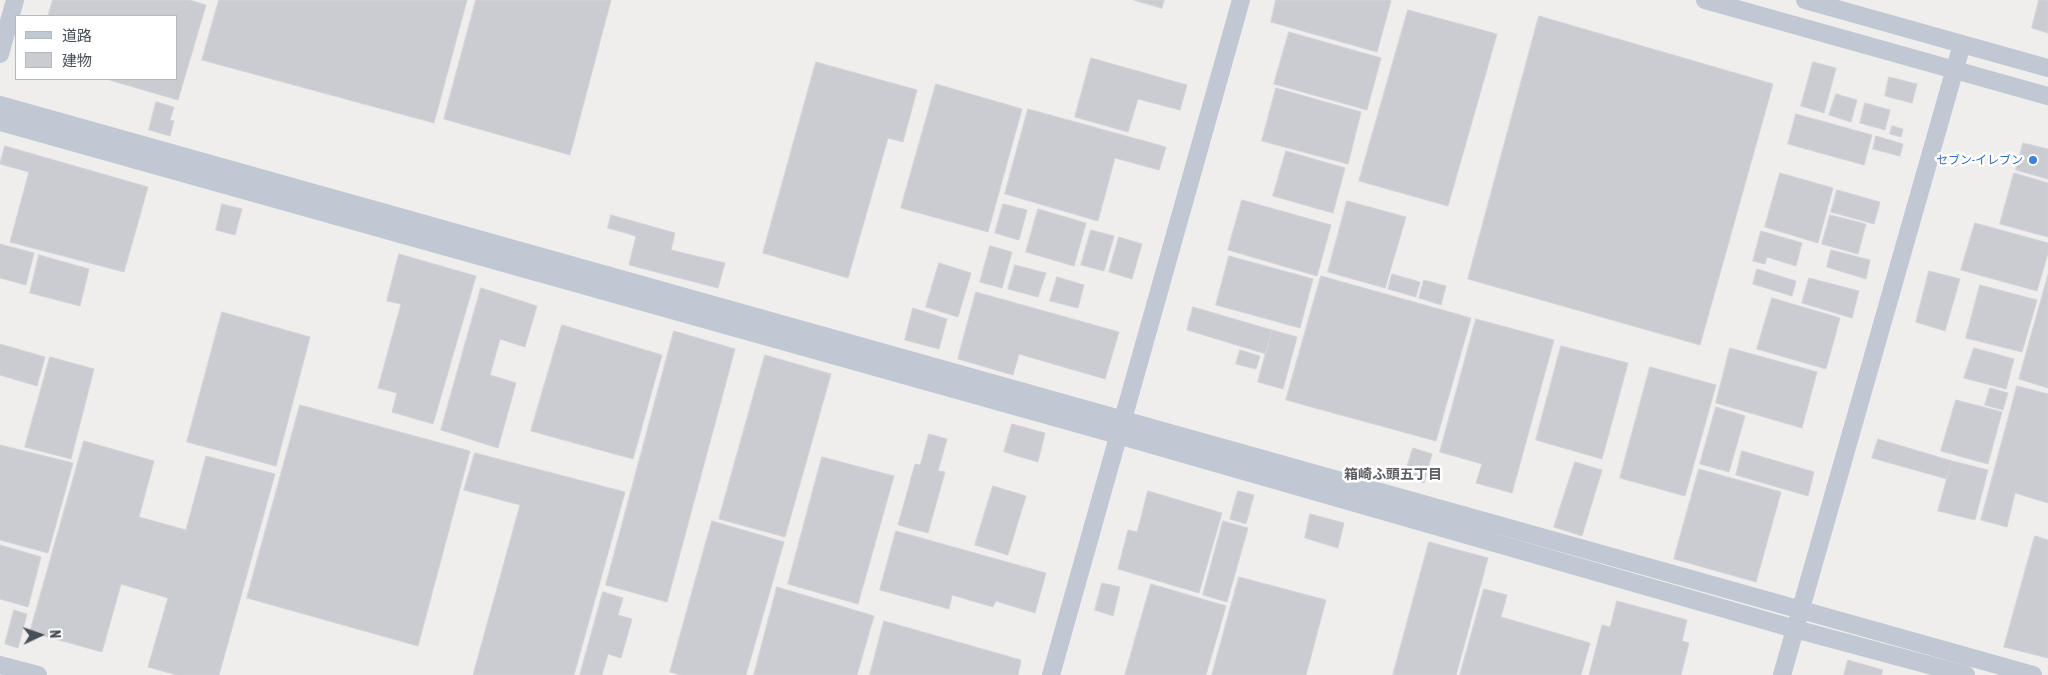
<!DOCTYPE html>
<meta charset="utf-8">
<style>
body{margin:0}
#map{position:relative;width:2048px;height:675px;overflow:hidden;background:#f0eded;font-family:"Asap Condensed","Noto Sans JP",sans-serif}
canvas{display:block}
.legend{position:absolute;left:15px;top:15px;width:162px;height:65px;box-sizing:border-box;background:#fff;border:1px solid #b5b9bd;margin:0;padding:6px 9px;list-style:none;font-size:15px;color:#475059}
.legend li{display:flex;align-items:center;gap:10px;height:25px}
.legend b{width:25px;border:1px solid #b5b9bd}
.north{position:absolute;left:15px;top:610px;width:50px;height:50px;-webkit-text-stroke:4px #fff;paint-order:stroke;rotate:87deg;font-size:14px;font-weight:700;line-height:20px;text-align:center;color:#475059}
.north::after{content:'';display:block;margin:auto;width:18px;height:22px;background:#475059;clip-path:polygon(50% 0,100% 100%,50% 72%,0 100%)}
</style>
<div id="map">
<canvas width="2048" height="675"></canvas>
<ul class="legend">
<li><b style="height:6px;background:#bfc8d3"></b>道路</li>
<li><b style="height:14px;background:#caccd2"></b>建物</li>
</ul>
<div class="north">N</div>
</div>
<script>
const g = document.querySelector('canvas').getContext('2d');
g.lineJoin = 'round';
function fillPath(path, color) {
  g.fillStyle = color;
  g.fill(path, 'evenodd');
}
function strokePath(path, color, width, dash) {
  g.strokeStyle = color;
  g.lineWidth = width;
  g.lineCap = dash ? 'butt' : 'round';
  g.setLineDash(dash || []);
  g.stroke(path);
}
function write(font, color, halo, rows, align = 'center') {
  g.font = font + ' "Asap Condensed","Noto Sans JP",sans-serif';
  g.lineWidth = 5;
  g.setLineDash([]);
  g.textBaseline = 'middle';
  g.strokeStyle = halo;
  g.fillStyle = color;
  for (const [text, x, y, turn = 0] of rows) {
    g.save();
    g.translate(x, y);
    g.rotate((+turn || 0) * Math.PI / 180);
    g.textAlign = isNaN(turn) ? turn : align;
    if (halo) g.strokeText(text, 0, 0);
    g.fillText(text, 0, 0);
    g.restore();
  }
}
const building = new Path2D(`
 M53 0H189L206 5 178 100 106 79H176V16H48Z
 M219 0H467L434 123 202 60Z
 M476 0H611L570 155 444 119Z
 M1134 0H1164L1162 8Z
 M1276 0H1388L1391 1 1377 52 1271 22Z
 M2039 0H2048V33L2032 28Z
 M1408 10 1497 34 1448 206 1359 181Z
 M1539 16 1773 84 1700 345 1468 279Z
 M1289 32 1381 58 1367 110 1274 84Z
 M1091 58 1187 85 1180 110 1138 99 1128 132 1075 117Z
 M816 62 917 90 903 142 888 138 848 278 763 253Z
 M1813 62 1836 68 1824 113 1801 106Z
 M1889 77 1917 84 1912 103 1885 96Z
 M936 84 1022 109 988 232 901 208Z
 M1276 88 1361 112 1348 164 1262 141Z
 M1836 94 1857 100 1851 122 1829 115Z
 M156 102 174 107 170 120 174 121 170 136 149 130Z
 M1865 103 1890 110 1885 130 1860 123Z
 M1028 109 1166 147 1159 170 1115 158 1098 221 1005 194Z
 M1796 114 1872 135 1864 165 1788 144Z
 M1892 126 1903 129 1901 137 1890 134Z
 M1876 136 1903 144 1900 156 1873 149Z
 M2023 143 2048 149V179L2016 170Z
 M5 146 148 187 124 272 10 242 29 172 0 164Z
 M1286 151 1345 168 1333 213 1273 196Z
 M1780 173 1833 188 1818 243 1765 227Z
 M2014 173 2048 183V237L2000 224Z
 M1837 190 1880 202 1874 224 1831 212Z
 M1242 200 1331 225 1317 276 1228 250Z
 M1347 201 1406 217 1385 288 1328 272Z
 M222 204 242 209 235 235 216 230Z
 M1003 204 1027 210 1019 240 995 233Z
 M1038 209 1086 223 1074 266 1026 252Z
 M611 215 675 233 671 250 725 263 718 288 629 265 636 236 608 228Z
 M1830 215 1866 224 1858 254 1822 244Z
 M1975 223 2048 243V253L2037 291 1961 270Z
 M1091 230 1114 236 1104 271 1081 265Z
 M1761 231 1802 243 1796 266 1767 257 1765 264 1753 261Z
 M1119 237 1142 244 1132 279 1109 272Z
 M0 244 34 253 26 285 0 278Z
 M990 246 1012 252 1002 288 980 282Z
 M1831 250 1870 260 1866 279 1827 267Z
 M399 254 476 276 433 424 392 412 397 393 378 388 401 304 387 301Z
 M39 255 89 269 80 306 30 293Z
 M1229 256 1313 279 1300 328 1216 305Z
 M939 263 971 273 958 317 926 307Z
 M1015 265 1046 273 1038 297 1008 289Z
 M1757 269 1796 281 1792 296 1753 284Z
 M1929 271 1960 279 1945 331 1916 322Z
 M1392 274 1420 282 1416 297 1388 289Z
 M2048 275V388L2019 379Z
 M1321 276 1471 318 1436 441 1286 400Z
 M1057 277 1084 285 1078 308 1050 301Z
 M1809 278 1859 291 1852 318 1802 303Z
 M1424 280 1446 286 1441 305 1419 298Z
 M1980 285 2037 300 2022 352 1966 338Z
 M481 288 537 306 525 347 500 339 490 375 516 383 498 448 441 430Z
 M976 292 1119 332 1105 379 1019 354 1013 375 958 359Z
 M1772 298 1840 318 1826 369 1757 349Z
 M1193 307 1272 330 1266 354 1187 330Z
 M913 308 947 319 939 349 905 340Z
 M222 312 310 337 276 466 187 442Z
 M1476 319 1554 340 1512 493 1476 483 1482 464 1440 452Z
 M562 325 662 355 633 459 531 431Z
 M1272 330 1297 337 1283 389 1258 382Z
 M674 331 735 349 667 602 606 585Z
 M0 344 45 357 37 386 0 375Z
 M1561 346 1628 363 1602 459 1536 440Z
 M1730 348 1817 372 1802 428 1716 403Z
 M1974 348 2014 359 2006 389 1964 378Z
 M1240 350 1260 356 1256 369 1236 364Z
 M765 355 831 374 785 537 719 519Z
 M50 357 94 369 71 459 25 447Z
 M1650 367 1716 385 1685 496 1620 478Z
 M2017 386 2048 394V503L2015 493 2007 527 1981 520Z
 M1990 388 2008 393 2003 410 1985 405Z
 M1956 400 2002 412 1988 464 1941 451Z
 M300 405 470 451 418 646 247 598Z
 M1716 407 1745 416 1729 472 1700 464Z
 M1012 424 1045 433 1038 462 1004 452Z
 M929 434 947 439 938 471 945 472 928 533 898 525 915 464 920 465Z
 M1878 439 1952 461 1947 479 1872 458Z
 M84 441 154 461 139 517 186 530 206 456 275 474 219 675H177L148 667 168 598 121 584 102 652 30 632Z
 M0 445 73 463 48 553 0 540Z
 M1413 448 1432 454 1424 483 1404 477Z
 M1742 451 1814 472 1808 496 1736 475Z
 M475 453 625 492 574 675H473L520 505 464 490Z
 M822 457 894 476 858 604 788 584Z
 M1952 461 1988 470 1975 520 1938 511Z
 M1575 462 1602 470 1582 536 1554 527Z
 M1699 469 1781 492 1756 582 1674 559Z
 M993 486 1026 496 1008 555 975 545Z
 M1148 491 1222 513 1199 593 1118 569 1128 530 1137 532Z
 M1238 491 1254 495 1246 524 1230 519Z
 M1310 514 1344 523 1338 548 1305 538Z
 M712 521 784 542 746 675H681L670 672Z
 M1223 521 1248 528 1227 602 1203 595Z
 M896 531 1046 573 1035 613 996 601 993 607 952 595 949 609 880 590Z
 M2035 536 2048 540V658L2004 647Z
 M1429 542 1488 558 1456 675H1393Z
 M0 545 41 557 28 607 0 599Z
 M1239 577 1326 600 1306 675H1212Z
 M1102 583 1120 587 1113 616 1095 610Z
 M1151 584 1226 606 1206 675H1125Z
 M777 587 874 616 857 675H754Z
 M1484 589 1507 595 1501 617 1590 643 1581 675H1460Z
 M603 592 623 598 618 615 632 619 621 658 608 654 602 675H580Z
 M1617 601 1687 620 1682 641 1689 643 1681 675H1589L1602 625 1610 627Z
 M14 610 27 614 18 648 5 644Z
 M884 621 1021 660 1018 675H870Z
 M1848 660 1883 670 1881 675H1844Z`);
fillPath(building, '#caccd2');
strokePath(building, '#d2d3d9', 1);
strokePath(new Path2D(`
 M1705 0 2048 96
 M1805 0 2048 68
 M0 54 15 0
 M0 105 2033 675
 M0 122 1118 435 1795 629 1966 675
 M0 665 38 675
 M1051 675 1241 0
 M1782 675 1962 44`), '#bfc8d3', 18);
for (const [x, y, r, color] of [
 [2033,160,5,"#3f7fe0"]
]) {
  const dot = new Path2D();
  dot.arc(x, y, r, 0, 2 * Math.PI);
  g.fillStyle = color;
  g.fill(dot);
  strokePath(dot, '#fff', 2);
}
write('12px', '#366cbe', '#fff', [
 ["セブン-イレブン",2023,160]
], 'right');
write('bold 14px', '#5a5d62', '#fff', [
 ["箱崎ふ頭五丁目",1393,475]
]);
</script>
